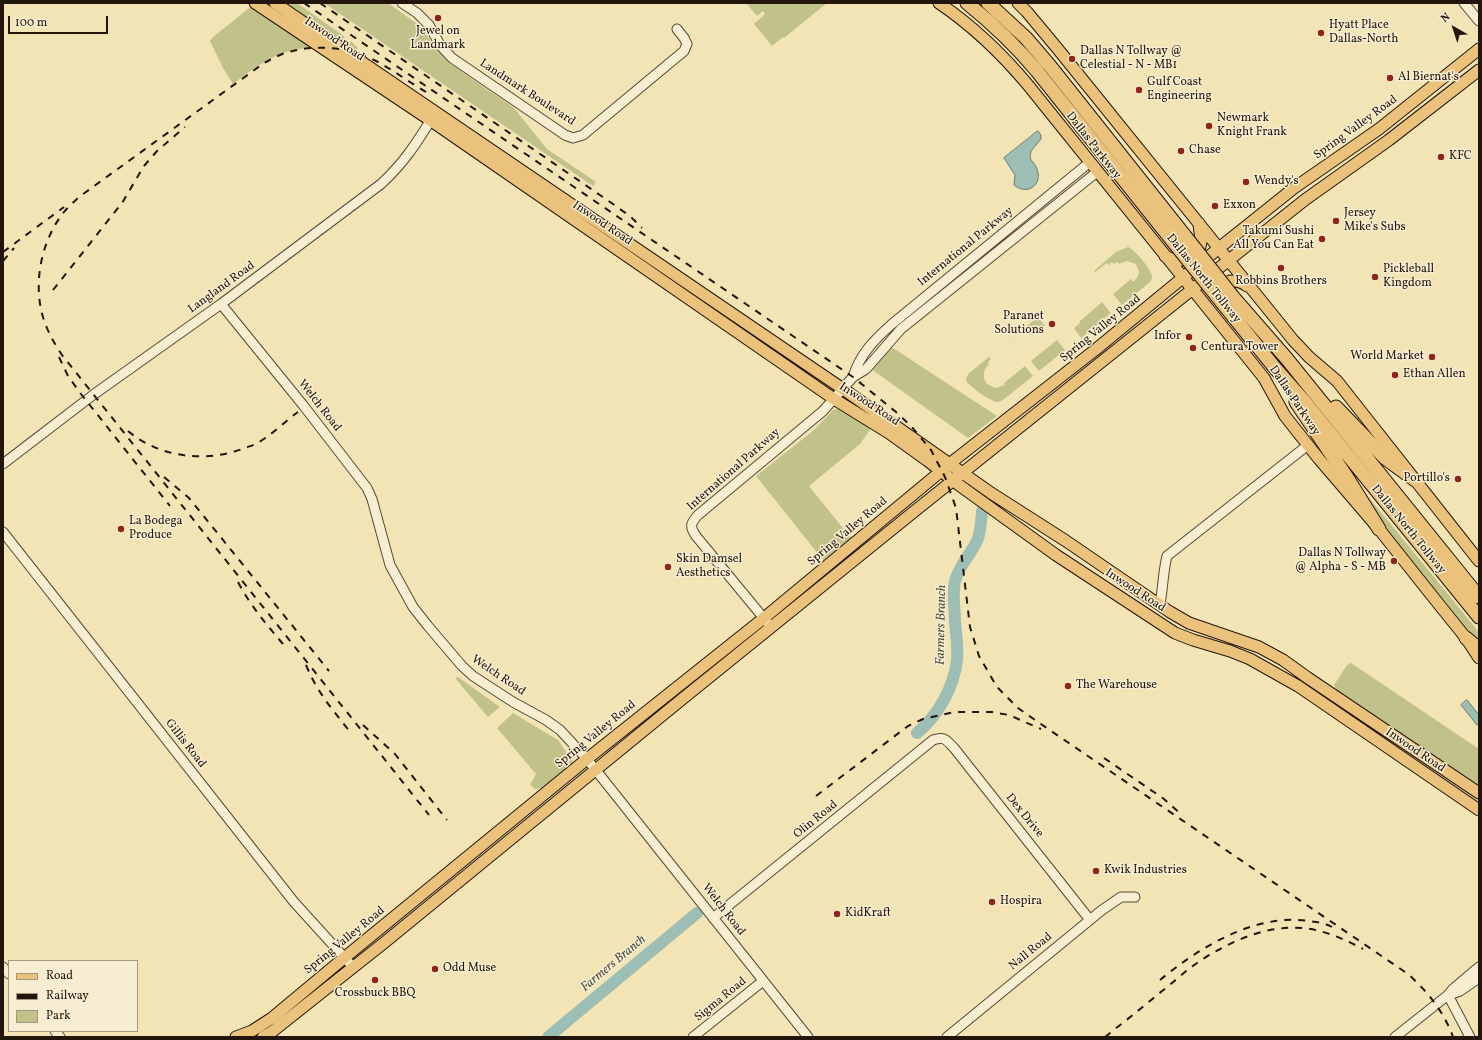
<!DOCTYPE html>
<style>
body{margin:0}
#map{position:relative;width:1482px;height:1040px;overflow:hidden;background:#f3e4b6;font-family:Vollkorn,serif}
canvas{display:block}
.frame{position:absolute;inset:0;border:4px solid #22150c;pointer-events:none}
.legend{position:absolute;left:8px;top:960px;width:130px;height:72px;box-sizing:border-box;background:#f7edd0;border:1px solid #a29782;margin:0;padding:5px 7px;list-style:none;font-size:12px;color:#22150c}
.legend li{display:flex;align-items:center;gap:8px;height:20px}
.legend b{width:20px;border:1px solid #a29782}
.north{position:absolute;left:1434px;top:8px;width:40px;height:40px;-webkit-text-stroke:3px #f7edd0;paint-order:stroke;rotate:321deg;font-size:11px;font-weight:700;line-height:16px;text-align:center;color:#22150c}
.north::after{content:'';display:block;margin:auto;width:14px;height:18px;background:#22150c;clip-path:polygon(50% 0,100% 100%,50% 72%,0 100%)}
.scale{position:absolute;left:8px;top:16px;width:100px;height:18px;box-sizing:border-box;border:2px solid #22150c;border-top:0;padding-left:5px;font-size:12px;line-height:14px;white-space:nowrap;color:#22150c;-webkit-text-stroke:3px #f7edd0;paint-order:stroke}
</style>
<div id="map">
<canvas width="1482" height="1040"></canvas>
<div class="frame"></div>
<ul class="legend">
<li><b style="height:5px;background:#eac27b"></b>Road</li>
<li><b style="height:5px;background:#22150c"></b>Railway</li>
<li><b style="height:11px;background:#c0c28a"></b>Park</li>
</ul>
<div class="north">N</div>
<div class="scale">100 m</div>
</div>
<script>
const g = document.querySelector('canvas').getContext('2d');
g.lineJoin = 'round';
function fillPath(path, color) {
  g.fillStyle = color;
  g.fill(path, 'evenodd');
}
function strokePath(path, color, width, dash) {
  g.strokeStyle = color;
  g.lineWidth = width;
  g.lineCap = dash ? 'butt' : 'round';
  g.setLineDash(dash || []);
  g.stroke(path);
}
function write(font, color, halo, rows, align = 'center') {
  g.font = font + ' Vollkorn,serif';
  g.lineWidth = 3;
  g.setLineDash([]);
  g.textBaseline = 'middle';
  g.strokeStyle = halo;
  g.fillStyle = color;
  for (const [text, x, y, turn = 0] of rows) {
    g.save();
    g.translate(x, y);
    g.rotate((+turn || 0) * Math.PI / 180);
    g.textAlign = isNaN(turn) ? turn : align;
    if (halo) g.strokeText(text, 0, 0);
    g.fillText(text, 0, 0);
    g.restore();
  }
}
fillPath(new Path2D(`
 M285 3H297L344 36 346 41 352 42 358 48 353 50 322 29 320 25 315 24Z
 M324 3H388L420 26 425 32 432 44 449 63 514 108 547 149 596 182 593 186 587 182Z
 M746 3H827L784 38 783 37 772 46 754 24 765 14 763 11 757 16Z
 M253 5 314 48C306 48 298 49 290 51 268 57 250 71 233 84L223 68 210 41 213 37Z
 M1128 247C1134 249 1149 267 1151 273 1153 277 1152 279 1150 282L1122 305 1113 294 1131 279 1133 282 1137 278 1139 272 1136 264 1127 261 1119 264 1117 262 1114 264 1112 262 1109 265 1107 263 1095 272 1094 271 1116 252Z
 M1102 302 1111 313 1081 338 1074 328 1080 323 1079 322Z
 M1038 317 1045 326 1040 330 1037 327 1034 329 1031 326 1028 329 1026 327 989 357 991 359 988 362 989 364C983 370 982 377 987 384L996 388 1005 385 1004 383 1025 366 1033 376 1003 400C1000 401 1000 402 997 402 990 401 968 386 966 380L968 374Z
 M1057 340 1065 350 1039 371 1031 361Z
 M893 348 997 416 968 438 871 369 889 349Z
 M843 408 872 427 860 444 809 486 851 538 823 560 756 476 814 430 833 410Z
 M1362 489 1474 626 1479 633V642L1467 629 1396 541 1360 491Z
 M1351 663 1479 749V787L1337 691 1334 685 1347 665Z
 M458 677 500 707 488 717 455 678Z
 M513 713 558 740 573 762 543 788 535 789 530 785 536 774 497 728Z`), '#c0c28a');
const water = new Path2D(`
 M1038 131 1041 135V139L1031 151 1030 158C1032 162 1036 165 1037 169 1043 185 1027 196 1014 185L1015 175 1004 158Z
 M1467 700 1479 715V723L1477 725 1461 705Z`);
fillPath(water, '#9dbeb4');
strokePath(water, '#6c7a71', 1);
strokePath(new Path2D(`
 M917 733C938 716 954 687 957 660 958 647 956 633 955 621 955 608 952 594 955 581 959 566 970 555 977 541 981 532 981 521 982 511
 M548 1037 697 913`), '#9dbeb4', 12);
const minor = new Path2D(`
 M402 3 417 13 429 25 440 45 452 58 565 135 573 138 583 135 684 51 687 44 684 38 677 29
 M1464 3 1479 21
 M221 304 303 405 367 488 372 499 390 565 413 607 428 626 462 666 473 676 513 702 546 720 560 730 587 759 808 1037
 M853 377C860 354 874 340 892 324L1090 162
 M3 464 93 395 221 304 381 184C405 162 417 142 434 115
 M3 532 294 902 353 967
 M1160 604C1163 588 1163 572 1167 556L1308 445
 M771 627 696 536C689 526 691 523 698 515L823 411 853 377 866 369 901 329 1097 172
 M713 918 933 740C945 736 946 740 954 748L1090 920
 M3 967 9 974
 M1448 995 1470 1037
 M1449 995 1460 991 1479 978
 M55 1031 60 1037
 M693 1037 763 981
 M947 1037 1102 910 1121 897H1135
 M1395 1037 1448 995 1453 989 1479 967`);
const major = new Path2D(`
 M255 3 430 120 834 399 889 433 928 461 959 485 1056 555 1175 633 1193 640 1230 651 1250 659 1298 686 1479 810
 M275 3 843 389 991 493 1066 541 1170 612 1189 623 1259 647 1283 660 1308 678 1479 793
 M939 3C973 26 1002 54 1028 85L1264 378 1285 416 1319 459 1379 529 1429 592 1466 638 1479 658
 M1018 3 1027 12 1057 48 1293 340 1309 357 1337 381 1479 561
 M1165 256C1179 265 1199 260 1201 242 1201 236 1199 229 1199 223
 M1217 288C1227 280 1237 278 1247 286
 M236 1037 252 1031 272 1018 344 958 587 759 764 618 957 458 1095 350 1219 248 1294 188 1379 129 1479 49
 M263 1037 273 1031 385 942 681 700 916 510 1229 260 1306 199 1389 140 1479 70`);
const highway = new Path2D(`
 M967 3C993 24 1016 46 1037 71L1175 244
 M988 3 1026 38 1050 66 1185 236
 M1233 297 1287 359 1479 597
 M1224 305 1275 368 1304 401 1479 617
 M1296 402 1348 479 1379 529
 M1336 407 1385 458 1415 480
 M1466 638 1479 649`);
strokePath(minor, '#564936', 11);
strokePath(major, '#22150c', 13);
strokePath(highway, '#22150c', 15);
strokePath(minor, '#f7edd0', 9);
strokePath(major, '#eac27b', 11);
strokePath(highway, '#eac27b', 13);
strokePath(new Path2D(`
 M304 3 831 362 853 377 896 412 911 426 931 450 945 477 956 508 970 627 979 656 997 687 1018 708 1035 720 1408 974C1428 992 1444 1012 1453 1037
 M320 3 613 204 631 217 642 228
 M426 92C409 82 393 70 376 61 351 47 316 44 289 52 280 54 272 59 264 63L79 197C74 202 68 207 64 212 39 243 31 292 47 328 51 338 56 346 62 355L429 815
 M3 252 64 207
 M3 261 14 248
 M53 290 122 203 144 166 157 151 185 127
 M59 357 68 376 81 394 170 506
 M128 431C160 458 206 463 245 448 250 446 255 445 259 442 273 434 285 421 298 412
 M164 477 189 498 329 671
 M238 582C250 605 266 624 283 644
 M306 665C318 694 333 710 351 733
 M363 725 395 754 447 820
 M1104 758 1164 799 1183 816
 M816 796 908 726 923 719 955 712H992L1009 715 1041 729
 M1160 980C1200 947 1255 913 1309 921 1317 922 1325 923 1332 927
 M1105 1037C1124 1022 1143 1007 1162 991 1174 982 1185 971 1197 963 1228 942 1265 925 1303 928 1324 930 1344 939 1363 949`), '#22150c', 2, [7, 7]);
const highwayBridge = new Path2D(`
 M1185 236 1233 297
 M1175 244 1224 305`);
strokePath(highwayBridge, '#22150c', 15, []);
strokePath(highwayBridge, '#eac27b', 13);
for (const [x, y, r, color] of [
 [438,18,4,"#8f2418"],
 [1321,33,4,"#8f2418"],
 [1072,59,4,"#8f2418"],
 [1390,78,4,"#8f2418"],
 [1139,90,4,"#8f2418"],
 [1209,126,4,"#8f2418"],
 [1181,151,4,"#8f2418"],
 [1441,157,4,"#8f2418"],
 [1246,182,4,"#8f2418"],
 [1215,206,4,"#8f2418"],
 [1336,221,4,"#8f2418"],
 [1322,239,4,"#8f2418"],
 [1281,268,4,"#8f2418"],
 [1375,277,4,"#8f2418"],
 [1052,324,4,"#8f2418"],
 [1189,337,4,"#8f2418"],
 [1193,348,4,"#8f2418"],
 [1432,357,4,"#8f2418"],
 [1395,375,4,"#8f2418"],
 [1458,479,4,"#8f2418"],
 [121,529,4,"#8f2418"],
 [1394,561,4,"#8f2418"],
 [668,567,4,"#8f2418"],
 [1068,686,4,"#8f2418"],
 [1096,871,4,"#8f2418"],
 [992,902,4,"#8f2418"],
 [837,914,4,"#8f2418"],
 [435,969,4,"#8f2418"],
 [375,980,4,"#8f2418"]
]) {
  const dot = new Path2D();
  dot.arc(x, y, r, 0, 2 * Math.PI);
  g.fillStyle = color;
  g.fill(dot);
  strokePath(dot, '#f7edd0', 1.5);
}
write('12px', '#22150c', '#f7edd0', [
 ["Hyatt Place",1329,26],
 ["Dallas-North",1329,40],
 ["Jewel on",438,32,"center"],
 ["Landmark",438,46,"center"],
 ["Dallas N Tollway @",1080,52],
 ["Celestial - N - MB1",1080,66],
 ["Al Biernat's",1398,78],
 ["Gulf Coast",1147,83],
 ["Engineering",1147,97],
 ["Newmark",1217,119],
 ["Knight Frank",1217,133],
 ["Chase",1189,151],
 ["KFC",1449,157],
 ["Wendy's",1254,182],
 ["Exxon",1223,206],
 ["Jersey",1344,214],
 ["Mike's Subs",1344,228],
 ["Takumi Sushi",1314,232,"right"],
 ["All You Can Eat",1314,246,"right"],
 ["Pickleball",1383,270],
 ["Kingdom",1383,284],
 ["Robbins Brothers",1281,282,"center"],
 ["Paranet",1044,317,"right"],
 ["Solutions",1044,331,"right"],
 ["Infor",1181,337,"right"],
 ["Centura Tower",1201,348],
 ["World Market",1424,357,"right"],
 ["Ethan Allen",1403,375],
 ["Portillo's",1450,479,"right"],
 ["La Bodega",129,522],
 ["Produce",129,536],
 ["Dallas N Tollway",1386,554,"right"],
 ["@ Alpha - S - MB",1386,568,"right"],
 ["Skin Damsel",676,560],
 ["Aesthetics",676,574],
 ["The Warehouse",1076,686],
 ["Kwik Industries",1104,871],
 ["Hospira",1000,902],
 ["KidKraft",845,914],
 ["Odd Muse",443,969],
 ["Crossbuck BBQ",375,994,"center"]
], 'left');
write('12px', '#22150c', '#f7edd0', [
 ["Inwood Road",334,40,34],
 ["Landmark Boulevard",527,93,33],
 ["Spring Valley Road",1356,128,-36],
 ["Dallas Parkway",1093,146,52],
 ["Inwood Road",602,224,34],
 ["International Parkway",966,247,-39],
 ["Dallas North Tollway",1203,279,51],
 ["Langland Road",222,288,-36],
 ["Spring Valley Road",1101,329,-39],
 ["Dallas Parkway",1294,401,56],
 ["Inwood Road",869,405,33],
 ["Welch Road",319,406,52],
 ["International Parkway",734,470,-41],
 ["Dallas North Tollway",1408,530,51],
 ["Spring Valley Road",848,532,-40],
 ["Inwood Road",1135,591,33],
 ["Welch Road",498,676,34],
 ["Spring Valley Road",596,735,-39],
 ["Gillis Road",185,744,52],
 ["Inwood Road",1415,751,34],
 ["Dex Drive",1024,816,51],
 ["Olin Road",816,820,-39],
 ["Welch Road",723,910,52],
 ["Spring Valley Road",345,941,-39],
 ["Nall Road",1031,952,-39],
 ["Sigma Road",721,1000,-39]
]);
write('italic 13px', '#4d5047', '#f7edd0', [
 ["Farmers Branch",942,625,-89],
 ["Farmers Branch",614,964,-40]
]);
</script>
